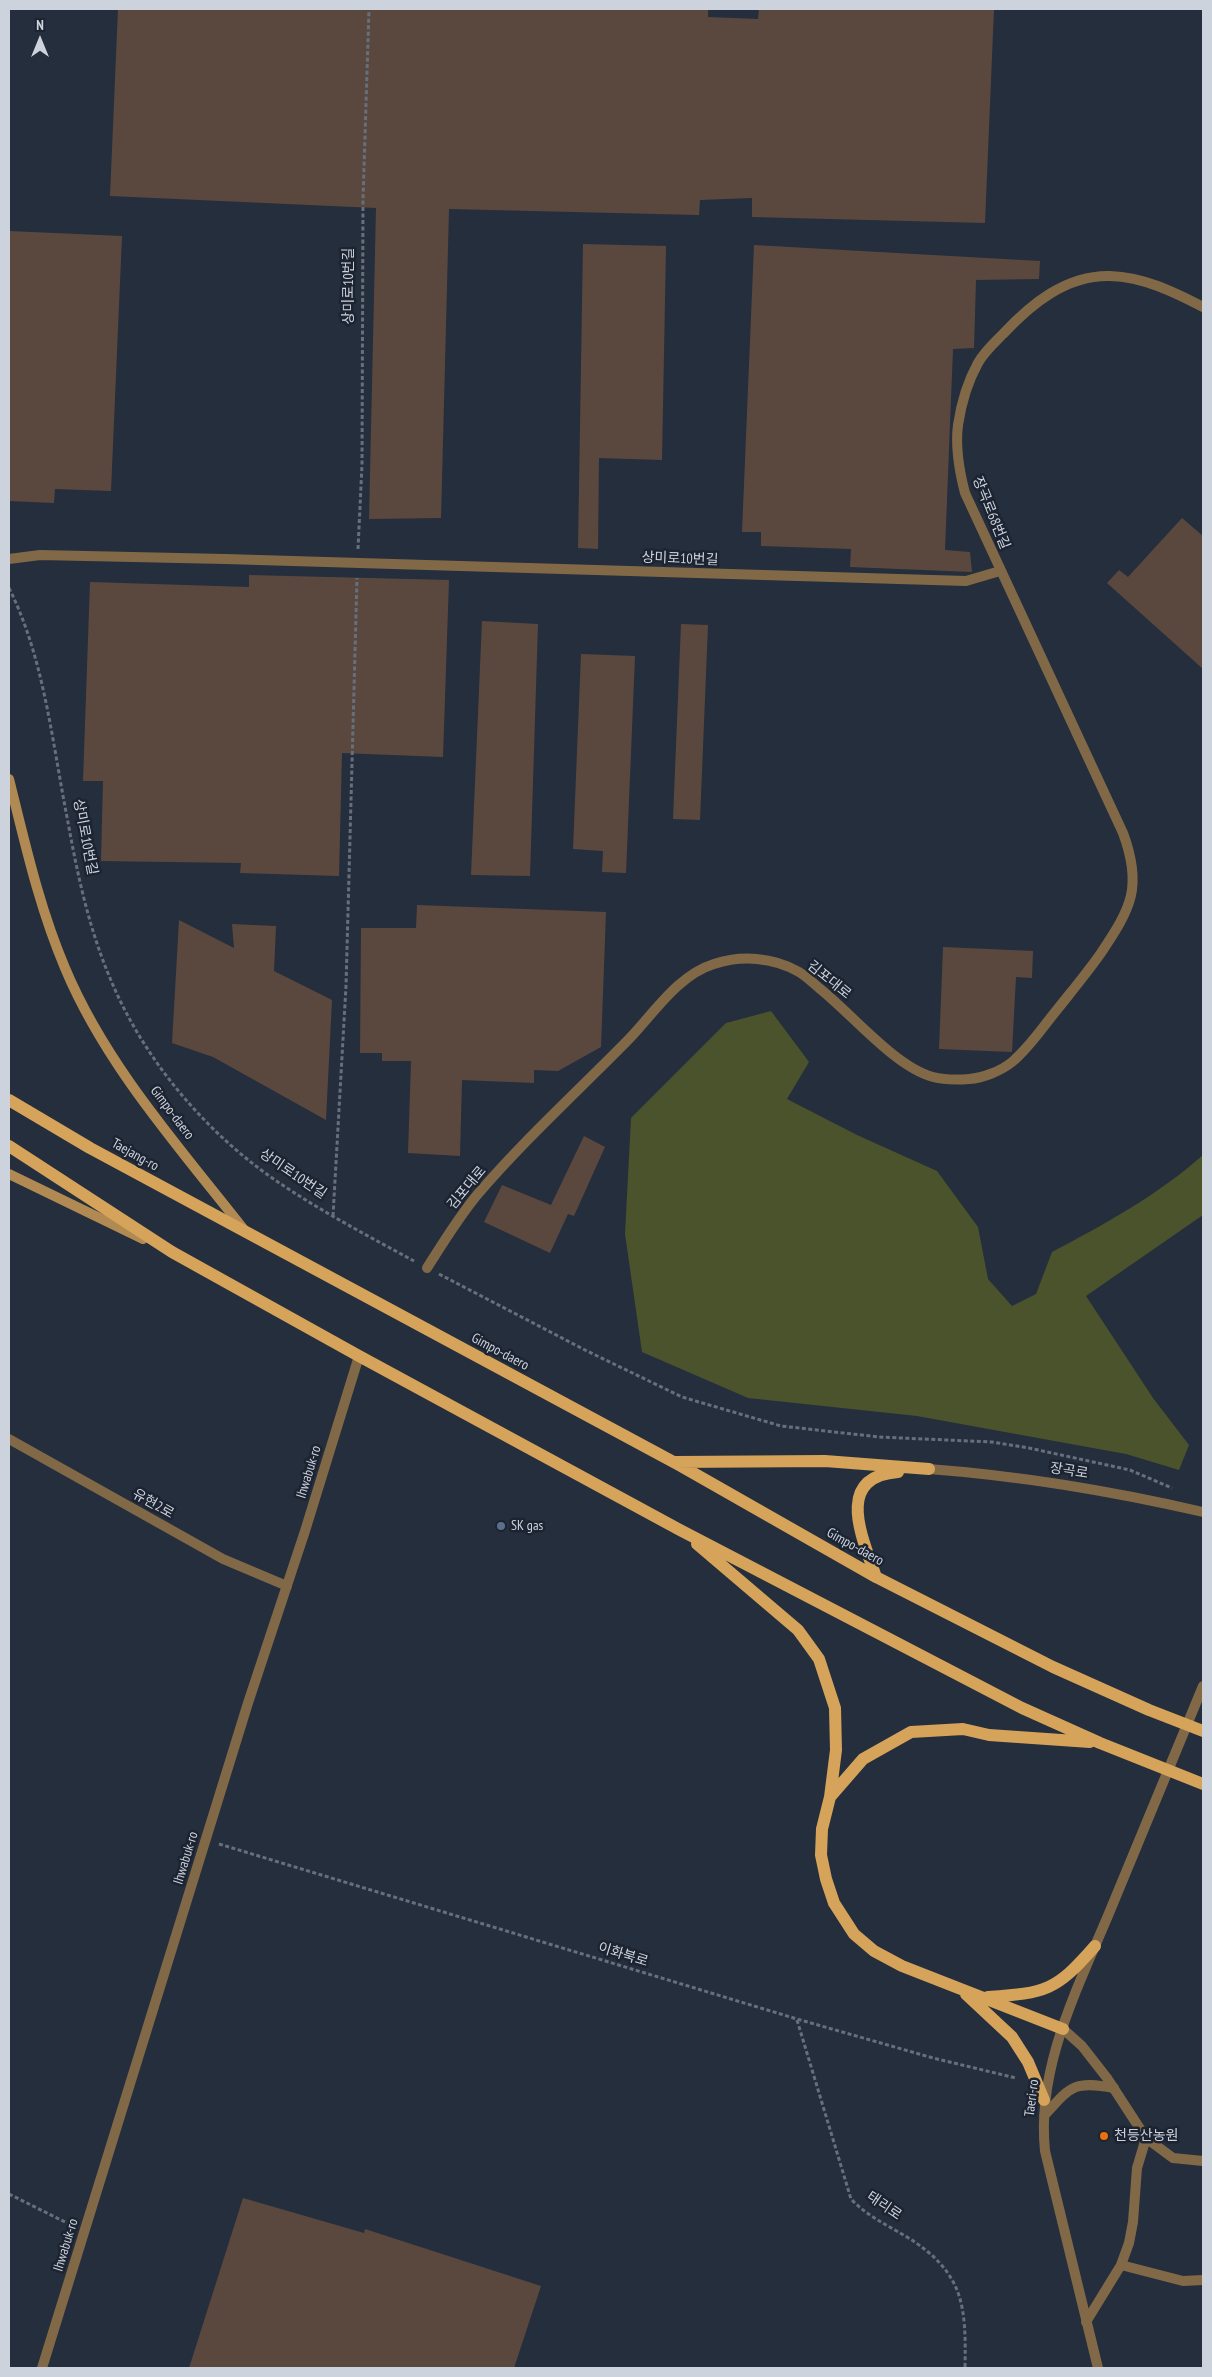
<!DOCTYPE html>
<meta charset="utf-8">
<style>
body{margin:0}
#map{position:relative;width:1212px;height:2377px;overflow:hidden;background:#252e3c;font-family:"PT Sans Narrow",sans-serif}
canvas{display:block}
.frame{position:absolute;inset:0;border:10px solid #cdd3dd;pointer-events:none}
.north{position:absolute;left:15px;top:15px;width:50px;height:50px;-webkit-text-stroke:4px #1c2432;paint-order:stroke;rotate:0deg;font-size:14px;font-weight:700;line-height:20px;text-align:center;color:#cdd3dd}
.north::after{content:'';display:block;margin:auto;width:18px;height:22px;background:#cdd3dd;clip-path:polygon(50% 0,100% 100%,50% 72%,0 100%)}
</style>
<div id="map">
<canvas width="1212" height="2377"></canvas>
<div class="frame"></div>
<div class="north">N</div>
</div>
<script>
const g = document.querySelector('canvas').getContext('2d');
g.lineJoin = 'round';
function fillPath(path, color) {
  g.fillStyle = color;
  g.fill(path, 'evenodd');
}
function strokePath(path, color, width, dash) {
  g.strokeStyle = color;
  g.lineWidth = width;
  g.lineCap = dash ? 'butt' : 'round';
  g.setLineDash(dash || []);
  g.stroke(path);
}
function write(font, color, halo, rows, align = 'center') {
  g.font = font + ' "PT Sans Narrow","Noto Sans KR",sans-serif';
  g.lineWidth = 5;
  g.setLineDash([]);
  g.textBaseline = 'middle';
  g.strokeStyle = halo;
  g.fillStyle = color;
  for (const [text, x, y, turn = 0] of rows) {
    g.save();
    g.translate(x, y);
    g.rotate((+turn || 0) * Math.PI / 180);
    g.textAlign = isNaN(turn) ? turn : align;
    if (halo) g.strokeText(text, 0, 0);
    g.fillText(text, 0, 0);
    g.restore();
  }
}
fillPath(new Path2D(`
 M771 1011 809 1062 787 1099 857 1135 937 1171 978 1227 988 1279 1012 1306 1036 1294 1052 1252C1105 1224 1158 1195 1203 1155V1215L1086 1296 1153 1398 1189 1445 1179 1470 1126 1454 917 1416 748 1398 642 1352 625 1234 631 1118 726 1023Z`), '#4a532c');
fillPath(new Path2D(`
 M118 9H708V17L758 19 759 9H994L985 223 752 217V198L700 200 699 215 449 209 441 518 369 519 376 208 110 196Z
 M9 231 122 236 111 491 55 489 54 503 9 501Z
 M583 244 666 246 662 460 599 458 598 549 578 548Z
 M754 245 1040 261 1039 279 976 280 974 348 953 349 945 550 970 552 972 572 850 567 851 549 761 546V532H742Z
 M1182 518 1203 536V669L1107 583 1119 570 1128 577Z
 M249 575 449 580 443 757 342 753 339 876 240 873 241 863 101 861 103 781H83L90 582 249 587Z
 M482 621 538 624 530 876 471 875Z
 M681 624 708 625 700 820 673 819Z
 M581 654 635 656 626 873 602 872 603 851 573 849Z
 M417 905 606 912 601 1047 558 1071 534 1070V1083L462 1080 460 1156 408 1153 411 1061H382V1053H360L361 928H416Z
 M179 920 234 948 232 924 276 926 274 971 332 1000 326 1120 213 1057 172 1043Z
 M943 947 1033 951 1032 978 1016 977 1012 1052 939 1049Z
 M584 1136 605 1147 574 1216 568 1214 550 1253 484 1222 502 1185 551 1205Z
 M243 2198 364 2233 365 2229 541 2286 514 2368H189Z`), '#5a483f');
strokePath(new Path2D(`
 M358 549 362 465 363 200 369 9
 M9 588C44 658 52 741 67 817 77 872 88 926 110 978 144 1061 209 1137 284 1186 326 1214 370 1237 414 1261
 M333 1216 346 986 357 578
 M439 1274 585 1350 682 1397 781 1426 879 1437 992 1442 1029 1448 1130 1470 1172 1488
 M219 1844 797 2019 933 2058 1016 2078
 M797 2020 851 2199C867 2216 887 2225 907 2237 965 2273 966 2307 965 2368
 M9 2194 71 2225`), '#686f7c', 3, [4, 2.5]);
strokePath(new Path2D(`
 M9 559 40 555 225 559 966 581 1000 571
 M427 1268C443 1243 458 1218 477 1195 524 1140 579 1090 629 1039 654 1013 678 975 714 964 741 955 773 957 799 972 806 976 813 983 819 988 851 1013 895 1067 933 1077 945 1080 957 1080 969 1079 983 1078 1001 1071 1012 1062 1029 1048 1042 1028 1056 1011 1071 992 1087 973 1101 953 1131 908 1143 887 1123 833L965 493C959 470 955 448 958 425 961 405 968 381 978 363 984 352 994 343 1003 334 1031 304 1066 275 1110 276 1144 277 1174 292 1203 307
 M9 1439 223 1559 287 1586
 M1121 2265 1183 2281 1203 2280
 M1086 2322 1121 2265 1129 2243 1133 2222 1137 2168 1146 2138`), '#816947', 10);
strokePath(new Path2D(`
 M1063 2029 1082 2046 1107 2078 1146 2138 1173 2158 1203 2161
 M42 2368 248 1703 305 1531 359 1356`), '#816947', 10);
strokePath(new Path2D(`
 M929 1469C1022 1476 1112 1491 1203 1512
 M1044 2116C1070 2087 1073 2080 1114 2088
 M1098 2368 1045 2151C1036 2065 1080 1984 1112 1906 1142 1832 1173 1759 1203 1686`), '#816947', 10);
strokePath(new Path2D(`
 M9 779C25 843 39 907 65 968 106 1066 180 1148 245 1231
 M9 1174 143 1239`), '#b08a52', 10);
strokePath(new Path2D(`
 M9 1100 90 1148 681 1466 876 1577 1053 1667 1149 1710 1203 1731
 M9 1146 172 1252 359 1356 680 1530 1022 1708 1100 1743 1203 1784
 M675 1462 825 1461 929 1469
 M697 1544 798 1630 819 1659 835 1708 836 1750 830 1797 822 1829 821 1855 826 1879 834 1903 854 1934 874 1951 902 1966 1063 2029
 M876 1577C863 1539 833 1477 898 1472
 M830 1797 863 1759 911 1732 963 1729 989 1735 1090 1742
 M966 1994 1012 2037 1028 2062 1044 2100
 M988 1997C1046 1993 1056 1991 1095 1946`), '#d5a35a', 12);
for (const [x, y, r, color] of [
 [501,1526,5,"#5c6f8a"],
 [1104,2136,5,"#e8710a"]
]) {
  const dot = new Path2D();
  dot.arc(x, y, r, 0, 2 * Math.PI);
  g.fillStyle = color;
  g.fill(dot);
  strokePath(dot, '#1c2432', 2);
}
write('14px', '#cdd3dd', '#1c2432', [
 ["상미로10번길",349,286,-90],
 ["장곡로68번길",991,513,68],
 ["상미로10번길",680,559,2],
 ["상미로10번길",85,837,79],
 ["김포대로",829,980,39],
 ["Gimpo-daero",172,1113,53],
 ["Taejang-ro",135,1155,29],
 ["상미로10번길",293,1174,34],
 ["김포대로",467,1188,-50],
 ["Gimpo-daero",500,1352,28],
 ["장곡로",1069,1471,9],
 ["Ihwabuk-ro",309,1472,-73],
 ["유현2로",153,1504,29],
 ["Gimpo-daero",855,1547,29],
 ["Ihwabuk-ro",186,1858,-73],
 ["이화북로",623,1955,17],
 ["Taeri-ro",1032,2098,-83],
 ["태리로",884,2206,34],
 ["Ihwabuk-ro",66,2245,-73]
]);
write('14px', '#cdd3dd', '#1c2432', [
 ["SK gas",511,1526],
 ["천등산농원",1114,2136]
], 'left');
</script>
